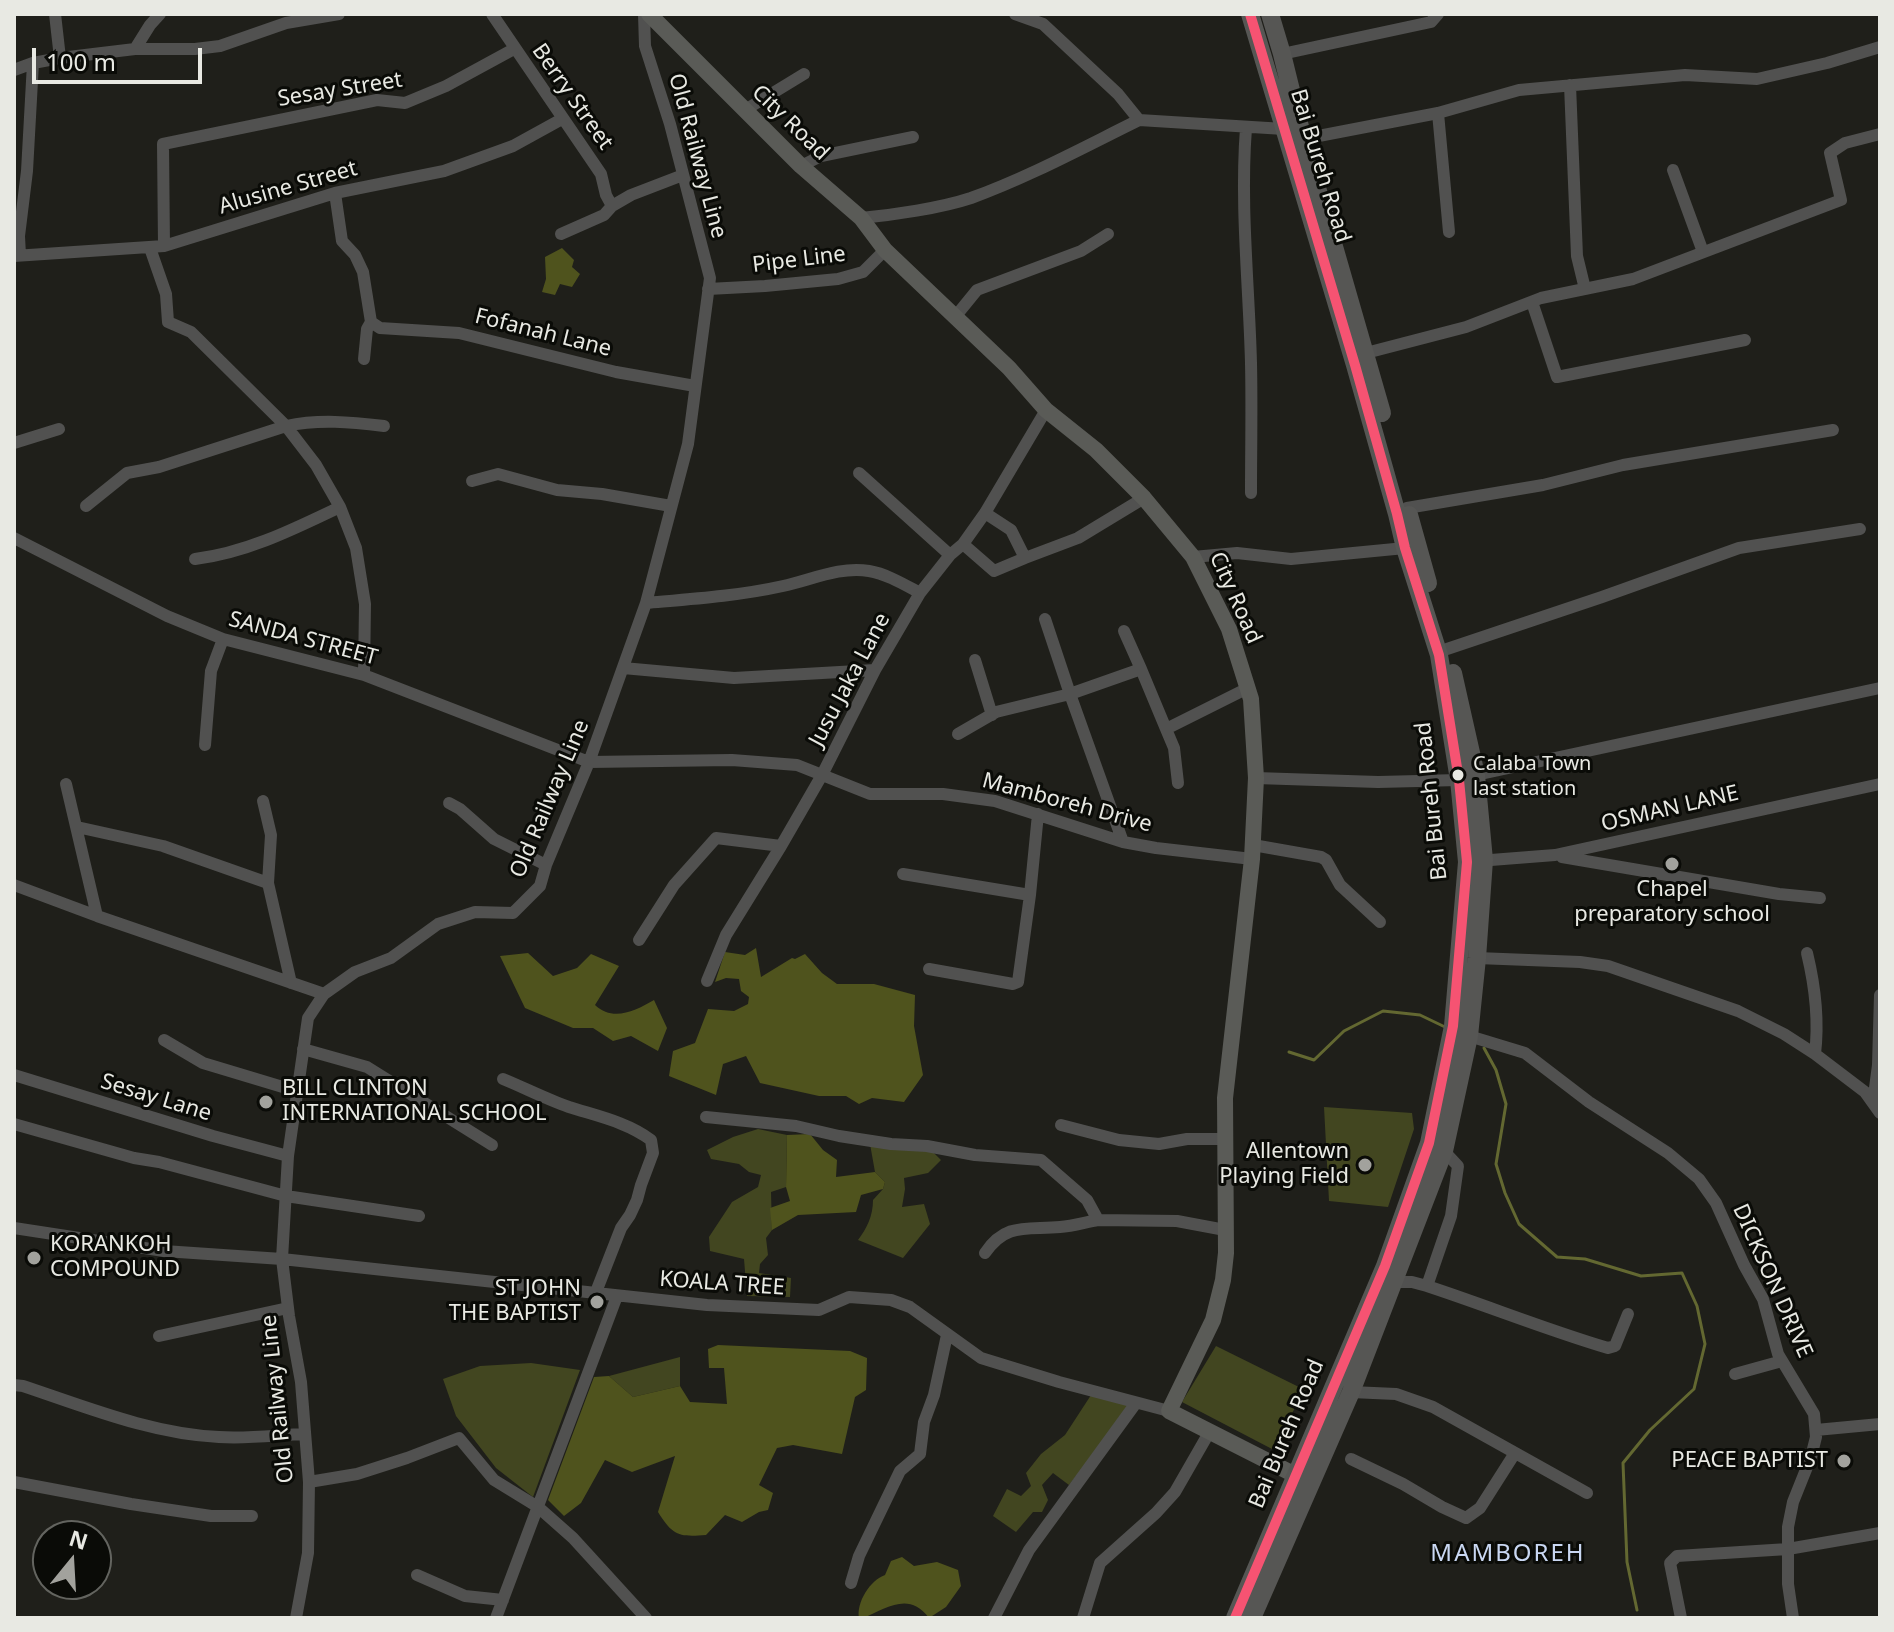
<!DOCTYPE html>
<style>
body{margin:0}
#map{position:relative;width:1894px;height:1632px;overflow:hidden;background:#1f1f1a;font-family:"Noto Sans",sans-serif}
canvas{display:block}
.frame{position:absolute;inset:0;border:16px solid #e8e9e3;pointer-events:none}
.north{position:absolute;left:32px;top:1520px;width:80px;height:80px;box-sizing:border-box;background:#0a0b07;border:2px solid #63645f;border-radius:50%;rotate:18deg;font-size:22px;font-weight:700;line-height:32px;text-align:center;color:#e8e9e3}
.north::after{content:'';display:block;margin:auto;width:28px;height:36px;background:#a2a29d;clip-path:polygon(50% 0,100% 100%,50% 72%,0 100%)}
.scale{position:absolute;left:32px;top:48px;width:170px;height:36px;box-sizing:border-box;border:4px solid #e8e9e3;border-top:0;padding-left:10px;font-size:24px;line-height:28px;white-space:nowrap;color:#e8e9e3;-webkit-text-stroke:6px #0a0b07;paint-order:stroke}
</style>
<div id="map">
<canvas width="1894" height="1632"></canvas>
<div class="frame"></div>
<div class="north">N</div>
<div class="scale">100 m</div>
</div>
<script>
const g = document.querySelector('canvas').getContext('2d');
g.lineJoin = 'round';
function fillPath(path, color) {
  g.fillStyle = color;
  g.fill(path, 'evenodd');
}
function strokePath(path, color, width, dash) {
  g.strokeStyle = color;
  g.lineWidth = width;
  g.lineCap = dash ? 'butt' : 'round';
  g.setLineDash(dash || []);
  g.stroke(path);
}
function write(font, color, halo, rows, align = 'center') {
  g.font = font + ' "Noto Sans",sans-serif';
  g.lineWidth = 6;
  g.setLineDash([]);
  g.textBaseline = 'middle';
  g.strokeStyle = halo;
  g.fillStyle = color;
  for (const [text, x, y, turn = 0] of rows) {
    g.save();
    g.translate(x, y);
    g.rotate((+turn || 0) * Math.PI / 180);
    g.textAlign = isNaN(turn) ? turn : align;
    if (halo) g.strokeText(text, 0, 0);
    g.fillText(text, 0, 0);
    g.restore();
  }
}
fillPath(new Path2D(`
 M1324 1107 1412 1113 1414 1129 1388 1207 1329 1201Z
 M758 1129 787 1135 786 1187 771 1192 772 1230 766 1238 768 1255 760 1264 759 1273 791 1278 790 1297 747 1296 744 1259 710 1251 709 1237 732 1202 758 1187 761 1175 749 1172 739 1164 711 1159 707 1150 733 1137Z
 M870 1144 927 1146 941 1160 928 1173 904 1178 905 1189 902 1207 924 1204 930 1224 903 1258 858 1240C867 1228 873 1216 873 1200L883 1189 885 1182 875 1172Z
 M1216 1346 1305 1390 1272 1449 1182 1402Z
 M680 1357V1386L633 1397 609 1376Z
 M531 1363 580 1370 533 1497 496 1468 456 1416 443 1379 480 1366Z
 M1093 1392 1133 1406 1069 1485 1053 1473 1042 1485 1048 1500 1042 1512H1033L1016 1532 993 1516 1007 1489 1021 1496 1031 1486 1026 1473 1041 1454 1065 1435Z`), '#424620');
fillPath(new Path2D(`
 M562 248 574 260 572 267 580 274 572 287 560 284 555 295 542 292 546 279 545 257Z
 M756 948 761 977 792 958 795 959 805 954 822 973 837 984H874L915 995 914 1026 923 1075 904 1102 872 1098 859 1104 846 1096H819L760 1083 746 1056 723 1064 716 1095 669 1076 673 1051 695 1043 708 1009 734 1011 748 1004 749 997 741 991 739 979 726 978 715 982 725 952 745 955Z
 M528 953 553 976 577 968 591 954 619 966 595 1005C613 1022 635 1011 654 1000L667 1028 658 1051 631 1036 613 1041 593 1028H573L525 1008 500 956Z
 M810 1134 823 1150 837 1160 836 1177 875 1172 885 1182 883 1189 861 1195 856 1212 798 1215 772 1230 770 1208 790 1201 786 1187 787 1135Z
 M718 1345 850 1351 867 1358 866 1390 855 1397 842 1454 793 1445 777 1448 759 1485 773 1493 768 1510 759 1512 742 1522 725 1515 706 1535C679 1537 673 1536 658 1512L675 1456 632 1472 605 1460 581 1503 564 1516 548 1500 594 1377 609 1376 633 1397 680 1386 690 1402 727 1404 724 1368H709L708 1349Z
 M902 1557 914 1566 937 1562 958 1570 961 1586 946 1607 929 1618C909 1591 887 1608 863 1618H859C856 1603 870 1580 885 1575L891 1561Z`), '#4f531d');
strokePath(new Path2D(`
 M1484 1048 1496 1070 1506 1104 1496 1164 1505 1193 1519 1224 1557 1257 1585 1259 1641 1276 1682 1273 1697 1306 1705 1344 1694 1389 1650 1430 1623 1463 1627 1562 1637 1610
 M1289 1052 1314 1060 1344 1031 1383 1011 1420 1015 1445 1027`), '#636831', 3);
strokePath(new Path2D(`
 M55 14 60 58
 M492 14 601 174 606 195 612 206
 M1015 14 1043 24 1118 94 1139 120 1284 129
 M135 49 150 25 160 14
 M1282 54 1431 22 1438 14
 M14 70 33 63 60 58 135 49H195L220 46 286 23 339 14
 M1570 85 1577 256 1585 289
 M745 110 804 74
 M1438 113 1449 232
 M1246 128C1240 206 1249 285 1251 363 1252 406 1251 450 1251 493
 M1303 139 1438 113 1519 90 1685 75 1757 79 1827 63 1880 47
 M801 166 821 156 913 137
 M1673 170 1703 252
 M335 193 342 241 355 255 363 272 371 322 380 328 459 333 616 372 695 386
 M861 218C893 215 941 208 971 198 1029 177 1084 147 1139 120
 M561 234 604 215 612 206 631 195 683 175
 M164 246 163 144 377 100 405 103 446 86 514 49
 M150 248 166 294 168 322 191 332 286 426 316 465 340 507 356 548 365 604 364 675
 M20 255 19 236 27 171 33 63
 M14 256 164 246 335 193 444 171 513 146 562 119
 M708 289 765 286 838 279 863 272 885 250
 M1532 302 1557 377 1745 340
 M955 317 977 290 1081 251 1108 234
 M1366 353 1466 327 1541 298 1633 279 1841 200 1830 153 1845 143 1880 134
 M364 359 367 329 371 322
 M14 443 59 429
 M859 473 950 555
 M472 481 498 474 557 490 602 494 671 506
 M86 506 127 473 159 467 286 426C319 419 351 422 384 426
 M1407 508 1543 485 1623 465 1833 430
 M14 538 167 616 223 639 364 675 589 762 732 760 797 765 870 794H943L995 801 1123 842 1156 848 1252 859
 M963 544 994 571 1025 558 1011 530 985 513
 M1193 557 1237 553 1291 559 1405 548
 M1025 558 1078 538 1144 498
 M195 559C246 553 294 529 340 507
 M646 603C692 599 738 596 783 586 811 580 840 566 869 571 887 574 905 585 920 593
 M1045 619 1070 694 1141 669 1166 729 1248 688
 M1124 631 1141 669
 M1447 649 1602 597 1739 548 1860 529
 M975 660 992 715
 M623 668 734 678 875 670
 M1166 729 1174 748 1178 783
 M958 734 996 712 1070 694 1123 842
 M205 745 211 671 223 639
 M1476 775 1880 688
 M1256 778 1378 782 1459 780
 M66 784 97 916
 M263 801 271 835 268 883
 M449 803 460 809 494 839 546 865
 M77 827 163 846 268 883 291 983
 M1253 845 1321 857 1326 860 1340 885 1380 922
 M1562 857 1779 894 1820 898
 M1478 861 1555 855 1880 784
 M903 874 1030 895 1038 814
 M14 885 97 916 324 994
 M639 940 674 885 716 838 781 846
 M1807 953C1815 986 1819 1021 1815 1054
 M1477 958 1580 962 1608 966 1738 1011 1784 1034 1815 1054 1865 1092 1880 1113
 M929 969 1013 984 1018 982 1030 895
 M707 981 726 935 781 846 822 775 875 670 920 593 950 555 963 544 985 513 1046 410
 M1469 1036 1525 1053 1589 1102 1668 1153 1699 1179 1716 1203 1744 1265 1763 1299 1778 1354 1814 1414 1816 1437 1811 1457 1793 1502 1788 1527V1584L1793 1618
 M164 1040 203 1063 296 1091
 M303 1049 367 1067 492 1145
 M14 1075 213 1136 288 1156
 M503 1079C525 1088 546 1099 569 1107 597 1116 627 1122 651 1140L653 1153 641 1185 637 1200 630 1215 621 1228 596 1292
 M1873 1103 1878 1065 1880 995
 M706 1117 796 1126 839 1136 891 1144 927 1146 975 1155 1041 1160 1087 1200 1098 1220C1086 1222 1073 1226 1060 1227 1027 1230 1006 1222 985 1253
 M14 1124 134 1158 159 1162 286 1196 419 1216
 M1061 1125 1119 1140 1159 1144 1187 1139H1225
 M1098 1220 1177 1221 1225 1230
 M14 1228 164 1251 282 1259 707 1305 819 1310 849 1297 891 1300 910 1307 981 1358 1059 1382 1169 1411
 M1394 1282H1412L1427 1286 1451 1216 1458 1166 1444 1151
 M1427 1286C1488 1306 1547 1330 1608 1348L1615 1346 1628 1314
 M159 1336 288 1308
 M1735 1374 1782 1361
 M14 1385 23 1386C86 1407 152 1434 219 1437 248 1439 277 1435 305 1434
 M1351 1392 1396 1394 1433 1407 1587 1493
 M1816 1430 1880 1424
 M1351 1459 1403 1484 1442 1507 1466 1518 1480 1508 1515 1453
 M14 1482 131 1504 211 1516H252
 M309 1482 357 1474 407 1458 459 1438 494 1480 538 1507 573 1538 646 1618
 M417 1575 465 1596 503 1600
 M851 1583 859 1556 900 1471 920 1454 924 1422 934 1395 947 1335
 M296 1618 308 1553 309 1482 301 1382 289 1316 282 1259 288 1156 308 1018 324 994 355 972 391 958 438 924 475 912 513 913 540 886 546 865 589 762 646 603 688 444 710 278 670 124 645 46 644 14
 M496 1618 617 1296
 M994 1618 1029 1550 1136 1403
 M1083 1618 1100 1563 1156 1513 1175 1492 1210 1431
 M1681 1618 1670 1563 1677 1556 1788 1549 1880 1533`), '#515150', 12);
strokePath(new Path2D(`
 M649 14 801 166 861 218 885 250 1009 368 1046 410 1096 450 1144 498 1193 557 1229 629 1251 699 1256 778 1252 859 1225 1098 1226 1253 1223 1280 1213 1320 1169 1411 1305 1480`), '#5a5b57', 16);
strokePath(new Path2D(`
 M1270 14 1282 54 1303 139 1382 413
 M1409 515 1428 583
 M1235 1618 1385 1266 1429 1143 1453 1026 1467 862 1459 780 1439 655 1405 548 1397 514 1355 365 1250 14
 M1252 1618 1351 1392 1444 1151 1469 1036 1477 958 1484 860 1476 775 1453 673`), '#565654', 18);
strokePath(new Path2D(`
 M1235 1618 1385 1266 1429 1143 1453 1026 1467 862 1459 780 1439 655 1405 548 1397 514 1355 365 1250 14`), '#f65372', 10);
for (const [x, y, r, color] of [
 [1458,775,7,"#e8e9e3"],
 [1672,864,8,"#a2a29d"],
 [266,1102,8,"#a2a29d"],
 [1365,1165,8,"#a2a29d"],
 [34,1258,8,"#a2a29d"],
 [597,1302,8,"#a2a29d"],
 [1844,1461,8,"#a2a29d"]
]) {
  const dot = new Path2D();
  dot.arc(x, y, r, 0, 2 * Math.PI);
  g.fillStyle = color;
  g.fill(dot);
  strokePath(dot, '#0a0b07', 3);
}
write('20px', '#e8e9e3', '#0a0b07', [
 ["Calaba Town",1473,764],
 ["last station",1473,789]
], 'left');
write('22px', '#e8e9e3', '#0a0b07', [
 ["Sesay Street",340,90,-9],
 ["Berry Street",572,97,55],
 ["City Road",790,123,44],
 ["Old Railway Line",697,156,75],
 ["Bai Bureh Road",1320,166,73],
 ["Alusine Street",288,188,-16],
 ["Pipe Line",799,260,-7],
 ["Fofanah Lane",543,333,14],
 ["City Road",1235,598,66],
 ["SANDA STREET",303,639,15],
 ["Jusu Jaka Lane",850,680,-62],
 ["Old Railway Line",550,799,-67],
 ["Bai Bureh Road",1432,801,-96],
 ["Mamboreh Drive",1067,803,15],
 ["OSMAN LANE",1670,809,-13],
 ["Sesay Lane",156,1098,17],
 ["DICKSON DRIVE",1772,1281,66],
 ["KOALA TREE",722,1284,4],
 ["Old Railway Line",278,1399,-96],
 ["Bai Bureh Road",1287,1434,-67]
]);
write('22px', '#e8e9e3', '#0a0b07', [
 ["Chapel",1672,890,"center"],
 ["preparatory school",1672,915,"center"],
 ["BILL CLINTON",282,1089,"left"],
 ["INTERNATIONAL SCHOOL",282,1114,"left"],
 ["Allentown",1349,1152],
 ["Playing Field",1349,1177],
 ["KORANKOH",50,1245,"left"],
 ["COMPOUND",50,1270,"left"],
 ["ST JOHN",581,1289],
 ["THE BAPTIST",581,1314],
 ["PEACE BAPTIST",1828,1461]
], 'right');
g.letterSpacing = '2px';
write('24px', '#c9d7f2', '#0a0b07', [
 ["MAMBOREH",1508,1554]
]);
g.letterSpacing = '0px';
</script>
